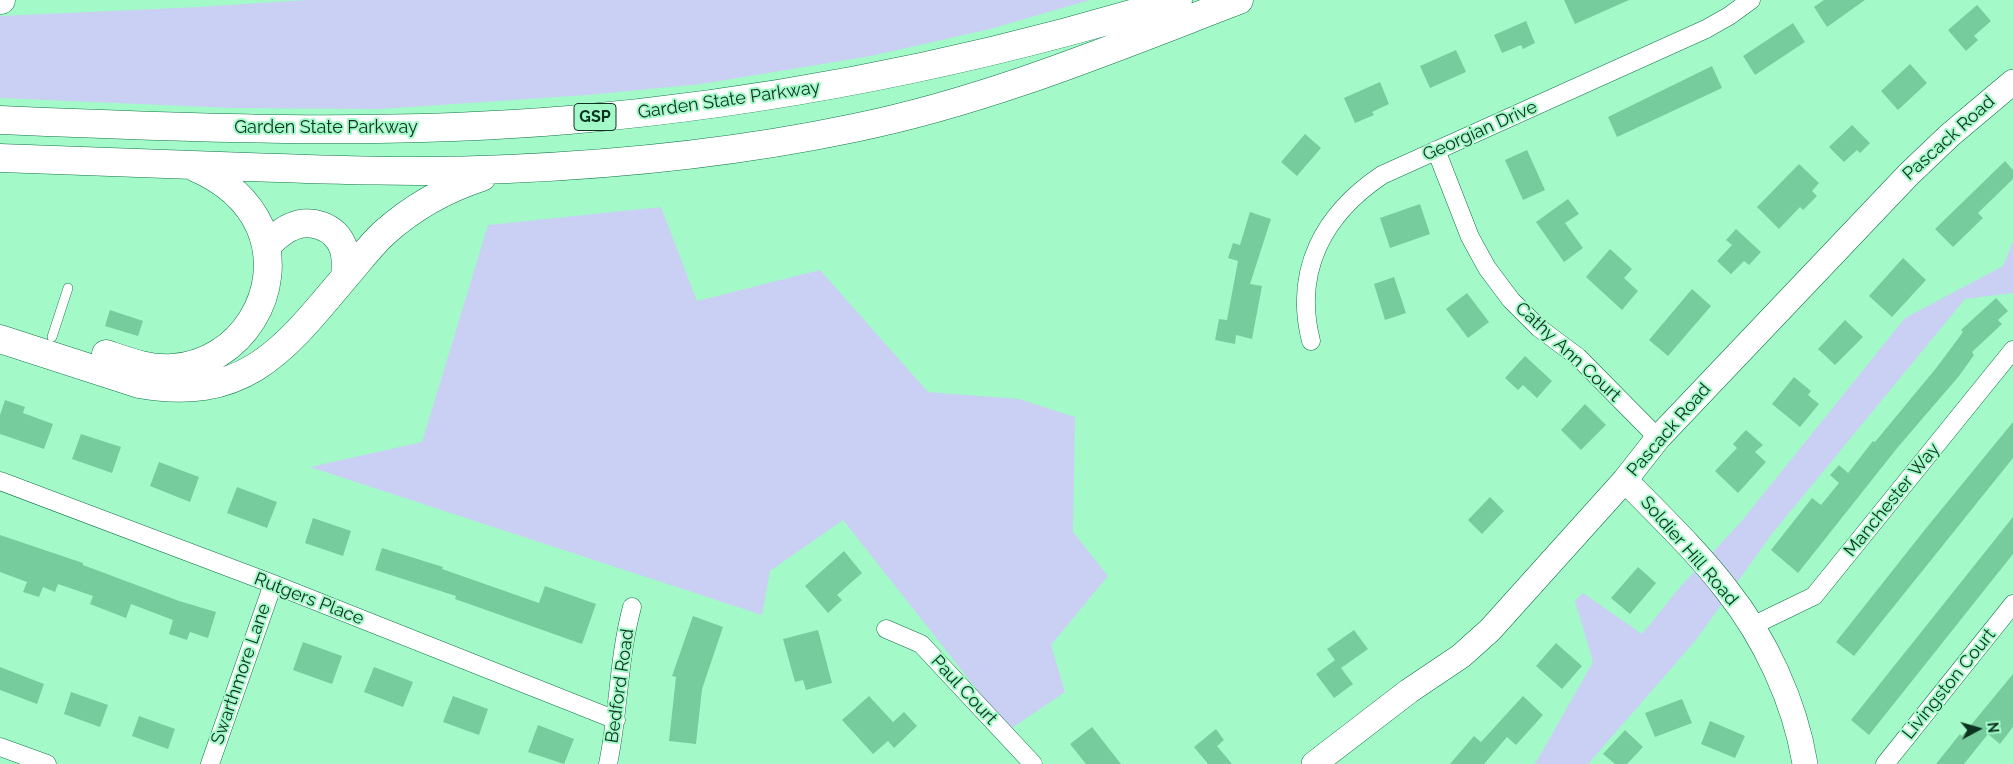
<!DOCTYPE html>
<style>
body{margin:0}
#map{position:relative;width:2013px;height:764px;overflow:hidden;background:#a3fac8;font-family:Raleway,sans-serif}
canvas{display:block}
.north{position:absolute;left:1953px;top:704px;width:50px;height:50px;-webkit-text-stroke:4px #a3fac8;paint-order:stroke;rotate:84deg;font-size:14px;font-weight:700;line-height:20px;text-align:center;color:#0e3321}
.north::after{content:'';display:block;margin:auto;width:18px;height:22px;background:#0e3321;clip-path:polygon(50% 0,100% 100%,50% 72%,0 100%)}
</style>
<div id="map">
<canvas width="2013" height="764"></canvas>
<div class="north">N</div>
</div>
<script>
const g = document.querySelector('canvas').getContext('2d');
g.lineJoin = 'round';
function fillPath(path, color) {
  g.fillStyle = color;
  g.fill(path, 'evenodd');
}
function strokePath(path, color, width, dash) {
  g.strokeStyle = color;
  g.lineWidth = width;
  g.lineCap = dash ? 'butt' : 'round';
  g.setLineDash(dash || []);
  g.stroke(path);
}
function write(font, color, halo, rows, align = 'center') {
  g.font = font + ' Raleway,sans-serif';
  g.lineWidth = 4;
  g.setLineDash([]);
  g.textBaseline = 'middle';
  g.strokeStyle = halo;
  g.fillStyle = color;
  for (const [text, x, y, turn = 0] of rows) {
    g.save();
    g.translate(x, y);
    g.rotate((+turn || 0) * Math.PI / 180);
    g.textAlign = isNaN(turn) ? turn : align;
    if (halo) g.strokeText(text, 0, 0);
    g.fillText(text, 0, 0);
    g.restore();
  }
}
fillPath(new Path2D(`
 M306 0H1090L990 29 871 56 701 84 587 95 381 109 232 108 0 98V16L199 7Z
 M661 207 697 301 820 270 928 392 1019 399 1075 417 1073 532 1108 576 1051 645 1065 692 1009 730 843 520 770 571 762 615 310 467 422 442 488 225Z
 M2013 242V293L1965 299 1771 535 1696 640 1588 764H1535L1593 662 1575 601 1583 593 1642 634 1681 586 1740 523 1905 318 2003 266Z`), '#cad0f3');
fillPath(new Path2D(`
 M1564 0H1629L1575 24Z
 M1824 0H1865L1827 27 1814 7Z
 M1977 5 1991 21 1974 36 1978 40 1966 51 1948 30Z
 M1526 21 1535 43 1523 49 1521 45 1502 53 1494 35Z
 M1793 23 1805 42 1755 75 1743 56Z
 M1456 50 1466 72 1430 88 1420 66Z
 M1910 64 1927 83 1898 110 1881 91Z
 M1712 66 1722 88 1617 137 1608 117Z
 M1380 82 1389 104 1372 112 1374 115 1355 123 1344 98Z
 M1852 125 1870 143 1860 153 1857 150 1844 162 1829 147Z
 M1305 134 1321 148 1297 176 1281 162Z
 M1527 150 1545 190 1523 200 1505 160Z
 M2005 161 2013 170V179L1978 213 1983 218 1953 247 1935 229Z
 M1799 164 1819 183 1812 191 1817 196 1803 210 1800 207 1779 229 1757 207Z
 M1568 199 1579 214 1565 223 1583 248 1564 262 1536 222Z
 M1420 204 1430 234 1390 248 1380 218Z
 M1250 212 1271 219 1250 284 1262 286 1252 339 1236 335 1235 344 1215 340 1219 319 1227 320 1238 261 1228 258 1233 243 1240 245Z
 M1736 229 1761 252 1749 265 1744 261 1731 274 1717 261 1732 245 1726 240Z
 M1610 249 1632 269 1624 278 1638 291 1622 310 1586 277Z
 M1903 258 1926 280 1892 317 1869 296Z
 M1394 277 1406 313 1385 320 1374 284Z
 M1692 289 1711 306 1668 356 1649 340Z
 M1467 293 1489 322 1468 338 1446 309Z
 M1996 298 2008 311 1998 320 2002 324 1972 352 1974 355 1959 376 1898 447 1798 573 1771 550 1812 498 1821 505 1839 483 1830 475 1839 465 1848 473 1873 441 1875 442 1937 367 1963 332 1961 330Z
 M110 310 143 321 138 336 105 326Z
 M1845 320 1863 337 1835 365 1818 349Z
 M1525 356 1552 381 1537 398 1523 385 1518 390 1505 378Z
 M1794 377 1811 391 1808 395 1819 404 1800 427 1772 404Z
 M5 400 25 407 23 413 53 424 44 449 0 434V415Z
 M1585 404 1606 425 1581 450 1561 430Z
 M2013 422V458L1854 656 1836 642 1927 527Z
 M1746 430 1763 445 1755 452 1766 462 1738 493 1715 471 1737 448 1733 444Z
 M81 434 121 447 112 473 72 459Z
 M159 462 199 477 190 502 150 486Z
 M237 487 277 502 267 528 227 513Z
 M1490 497 1504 511 1482 534 1468 520Z
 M2013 517V554L1869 735 1851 720Z
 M313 518 351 531 343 556 305 543Z
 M0 535 83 563V565L179 601 216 612 208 638 190 632 187 640 169 634 173 620 131 604 126 618 90 604 93 596 58 584 55 592 43 587 39 597 23 592 27 582 0 572Z
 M382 548 443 567 442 569 539 603 545 586 596 604 582 644 455 599 456 596 375 570Z
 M844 551 862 573 837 595 842 600 828 613 805 586Z
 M1638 567 1656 583 1630 614 1611 598Z
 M693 616 723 627 702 689 696 744 669 741 676 677 672 676Z
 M818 630 832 683 806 690 803 680 795 682 783 639Z
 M1354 630 1368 649 1341 668 1353 684 1334 698 1316 674 1335 660 1327 649Z
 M303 642 342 656 332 684 293 670Z
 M1556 643 1582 666 1562 689 1536 666Z
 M0 667 44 684 37 704 0 690Z
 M374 667 413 682 403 707 364 692Z
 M2013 674V727L2000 744 1988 734 1964 764H1936L1960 734 1962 736Z
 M71 692 108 705 100 727 64 714Z
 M453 696 488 709 479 735 443 722Z
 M869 696 893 722 904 712 917 726 894 748 888 741 873 754 842 720Z
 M1523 696 1543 715 1516 745 1507 737 1484 764H1450L1474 736 1481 742Z
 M1682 699 1692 723 1655 737 1645 713Z
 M139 716 175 729 168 749 132 736Z
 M1710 721 1745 736 1735 758 1701 744Z
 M538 725 574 739 564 764 528 752Z
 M1092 727 1121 764H1086L1070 744Z
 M1216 729 1224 740 1217 746 1232 764H1208L1194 747Z
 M1625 730 1643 747 1627 764H1615L1603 754Z`), '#76cc9d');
const lane = new Path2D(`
 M52 337 68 288`);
const street = new Path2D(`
 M1436 150 1470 237 1487 268 1511 300 1539 328 1578 357 1658 438
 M1311 341C1293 270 1324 214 1382 175L1706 29 1729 16 1751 0
 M0 481 273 584 616 720
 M1752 626 1814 596 2013 350
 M886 629 921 644 1033 764
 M0 747 47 764
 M210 764 273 584
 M608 764C619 712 618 659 632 607
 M1885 764 2013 604`);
const secondary = new Path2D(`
 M1625 480C1659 515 1696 550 1726 589 1765 638 1795 702 1805 764
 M1314 764 1409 691 1461 656 1490 630 1625 480 1658 438 1909 174 1950 135 2013 82`);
const highway = new Path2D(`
 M0 0H1
 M0 120C189 128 379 136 569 120 776 102 980 61 1178 0
 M0 158C83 161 165 164 248 167 334 170 421 173 508 169 624 164 740 152 854 128 987 101 1114 48 1239 0
 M266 246C274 239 281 231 291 227 310 218 335 226 343 247 347 257 346 267 345 277
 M0 339 139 384C245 403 284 350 346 276 359 261 370 246 384 233 413 207 445 189 482 177
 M106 354C127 361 150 370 172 368 241 364 287 290 260 227 247 198 222 179 194 167`);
strokePath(lane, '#117348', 10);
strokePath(street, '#117348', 19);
strokePath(secondary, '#117348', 26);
strokePath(highway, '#117348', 29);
strokePath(lane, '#fff', 9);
strokePath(street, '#fff', 18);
strokePath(secondary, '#fff', 25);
strokePath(highway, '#fff', 28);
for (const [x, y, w] of [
 [595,117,42]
]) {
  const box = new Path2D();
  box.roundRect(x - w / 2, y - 13.5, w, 27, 4);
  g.fillStyle = '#a3fac8';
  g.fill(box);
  strokePath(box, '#0e3321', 1);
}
write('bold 16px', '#0e3321', null, [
 ["GSP",595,117]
]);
write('18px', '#0e3321', '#a3fac8', [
 ["Garden State Parkway",729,100,-8],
 ["Garden State Parkway",326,128],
 ["Georgian Drive",1480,131,-24],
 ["Pascack Road",1949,138,-42],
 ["Cathy Ann Court",1568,352,43],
 ["Pascack Road",1669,430,-49],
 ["Manchester Way",1892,500,-51],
 ["Soldier Hill Road",1689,551,49],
 ["Rutgers Place",309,599,21],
 ["Swarthmore Lane",241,674,-71],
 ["Livingston Court",1949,684,-51],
 ["Bedford Road",620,686,-82],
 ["Paul Court",964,690,47]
]);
</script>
